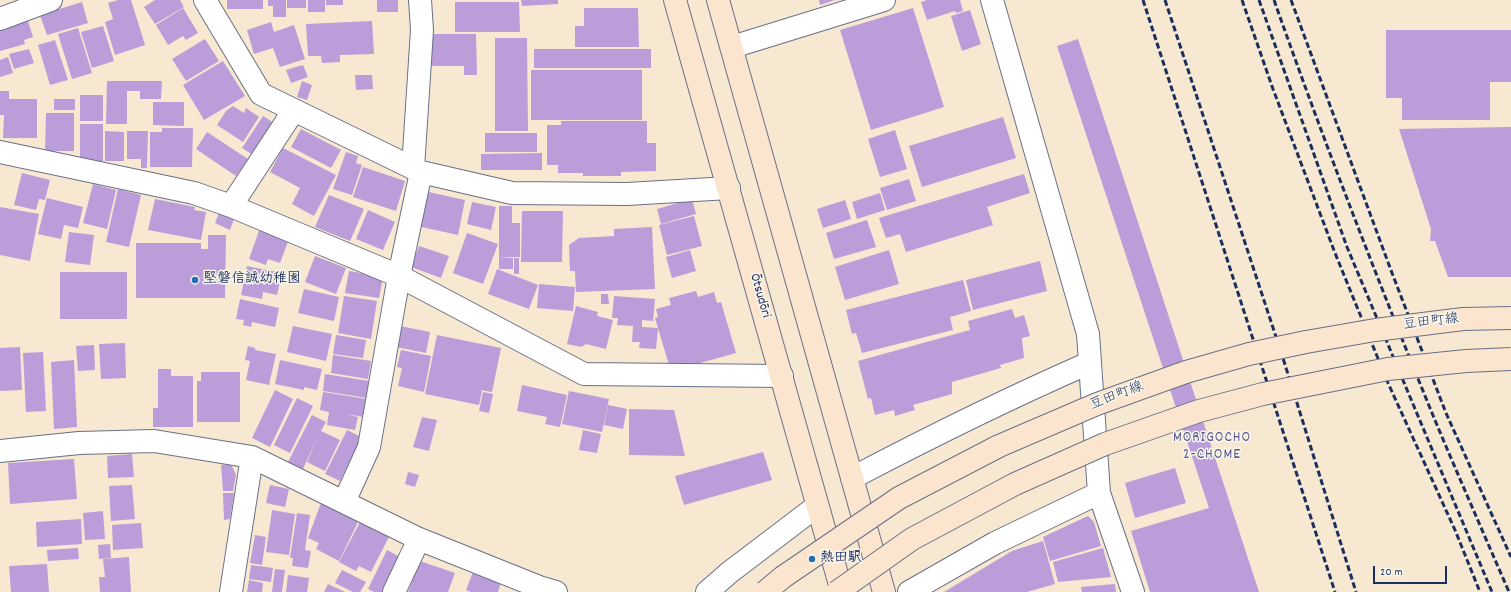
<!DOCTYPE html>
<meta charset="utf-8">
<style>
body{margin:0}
#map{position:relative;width:1511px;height:592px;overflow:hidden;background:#f7e8d2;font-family:Dekko,sans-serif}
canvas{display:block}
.scale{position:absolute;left:1373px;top:566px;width:74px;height:18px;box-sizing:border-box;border:2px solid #1b2f5e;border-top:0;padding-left:5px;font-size:12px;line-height:14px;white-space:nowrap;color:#1b2f5e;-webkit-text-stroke:3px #fbf7ec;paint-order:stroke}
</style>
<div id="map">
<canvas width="1511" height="592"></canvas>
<div class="scale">20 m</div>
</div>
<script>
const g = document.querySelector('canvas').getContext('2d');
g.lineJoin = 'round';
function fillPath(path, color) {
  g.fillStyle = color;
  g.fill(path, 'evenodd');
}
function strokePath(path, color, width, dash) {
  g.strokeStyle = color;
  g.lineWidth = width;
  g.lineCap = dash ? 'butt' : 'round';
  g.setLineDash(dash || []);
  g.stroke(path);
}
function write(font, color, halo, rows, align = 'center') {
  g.font = font + ' Dekko,"Klee One",sans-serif';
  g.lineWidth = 3;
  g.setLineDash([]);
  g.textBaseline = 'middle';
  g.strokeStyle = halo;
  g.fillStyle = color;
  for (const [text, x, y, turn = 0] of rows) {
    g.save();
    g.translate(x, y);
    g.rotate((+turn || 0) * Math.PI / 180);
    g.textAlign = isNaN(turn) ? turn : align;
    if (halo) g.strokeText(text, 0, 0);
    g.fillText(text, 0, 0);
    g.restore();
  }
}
fillPath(new Path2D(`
 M118 0H131L145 45 115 55 105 22 113 19 108 3Z
 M155 0H180L184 7 155 24 144 7Z
 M227 0H263V9H227Z
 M268 0H286V17H273V6H268Z
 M287 0H306V8H287Z
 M308 0H325V12H308Z
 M326 0H343V5H326Z
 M377 0H398V12H377Z
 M521 0H558V4L522 6Z
 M819 0H835L820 5Z
 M927 0H960L963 11 956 13 955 11 927 20 921 2Z
 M82 2 88 23 47 35 40 15Z
 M455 2H519L520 32H455Z
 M183 8 198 33 186 40 183 36 168 45 156 25Z
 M584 8H638L639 47H575V26H584Z
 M913 8 944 107 871 130 840 30Z
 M970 10 981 44 962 51 951 16Z
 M27 18 33 37 24 40 25 44 0 51V26Z
 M372 21 374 54 340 55V62L322 63 321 56H308L306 24Z
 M271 22 274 32 294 25 305 59 280 67 273 48 254 54 247 30Z
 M103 26 114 61 92 68 81 32Z
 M78 28 92 73 72 79 58 34Z
 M1386 30H1511V82H1490V120H1402V98H1386Z
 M430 34H476L477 75H464V66H430Z
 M495 38H527L528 131H495Z
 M205 39 219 61 186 81 172 59Z
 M1078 39 1259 592H1150L1131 531 1209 508 1057 46Z
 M55 40 68 80 50 85 38 45Z
 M29 49 34 63 14 69 9 54Z
 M534 49H651V68H534Z
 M8 57 13 73 0 77V60Z
 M223 61 245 96 204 120 183 85Z
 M303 65 308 77 291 83 286 70Z
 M531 70H642V120H531Z
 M355 75H372L373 89 356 90Z
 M107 81H162L161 99H140V91H127V124H106Z
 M302 81 312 85 307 100 297 97Z
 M0 91H9V99H37V138H3L4 115H0Z
 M80 95H103V121H80Z
 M54 99H75V110H54Z
 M153 102H184V126L153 125Z
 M233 106 244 113 246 108 259 117 243 142 217 125 226 111Z
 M46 113H74V151H45Z
 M263 116 274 123 253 155 242 148Z
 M1003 117 1016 158 922 187 909 146Z
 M561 121H647V143H656V171L621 172V176H583V173H558V165H547V125H561Z
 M80 124H103V161H80Z
 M1511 127V277H1448L1435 241H1430L1431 229 1399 129Z
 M162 128H193L192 167H150V132H162Z
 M301 129 341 150 331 168 291 147Z
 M895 130 907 169 880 177 868 139Z
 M105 131 124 132V161H105Z
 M127 131H148L147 168H141V159H127Z
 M207 132 248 159 236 176 196 149Z
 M485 133H537V152H485Z
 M283 148 336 175 314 216 292 204 300 188 270 172Z
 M346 152 358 156 356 163 362 165 352 195 333 189Z
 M542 153V170H481V154Z
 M363 167 405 181 396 211 353 197Z
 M22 173 50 180 45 200 39 199 36 210 14 205Z
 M1024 174 1030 193 987 207 993 225 906 252 900 234 886 238 879 218Z
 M909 179 916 201 887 210 880 188Z
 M93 184 116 190 107 229 83 223Z
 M118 189 141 195 129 247 106 242Z
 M424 191 465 200 458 235 417 226Z
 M880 193 885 210 857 219 852 202Z
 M329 195 364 209 350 241 315 227Z
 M47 198 83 207 78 228 64 225 61 239 38 234Z
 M155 199 195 207 194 210 206 212 201 240 148 230Z
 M692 199 696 214 661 224 657 209Z
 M845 200 851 219 823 228 817 209Z
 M472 202 496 207 491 230 467 224Z
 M499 206H512V223H520V257H499Z
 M0 207 39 214 30 261 0 255Z
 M368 210 395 222 383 250 356 239Z
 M522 211H563L562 262H521Z
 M219 213 234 219 230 230 215 223Z
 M694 216 702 246 667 255 659 225Z
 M867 220 876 247 834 259 826 233Z
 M652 227 655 289 576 292 575 271H570L569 245 579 238 614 236V229Z
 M260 228 289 239 280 263 268 259 266 265 249 259Z
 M69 232 94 235 90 265 65 262Z
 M467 233 498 244 483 284 453 273Z
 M208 235H226L225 298H136V243H201V249H208Z
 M419 246 449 256 441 278 411 267Z
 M690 250 696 271 672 278 666 257Z
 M889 250 899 284 845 300 835 267Z
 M315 256 346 268 336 294 305 282Z
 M499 257 513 258V269H499Z
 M514 258H519V274H514Z
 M1040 261 1047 291 973 310 966 280Z
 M247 266 282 273 277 295 263 292 262 299 241 295Z
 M497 269 538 285 529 309 488 294Z
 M349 271 383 277 379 298 345 293Z
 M60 272H127V319H60Z
 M963 280 971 311 950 317 953 330 862 353 856 333 852 334 846 310Z
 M539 284 575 287 573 311 537 308Z
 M304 289 339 297 334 321 298 313Z
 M696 291 698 297 714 292 717 303 721 302 736 353 693 365H669L655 318 658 317 656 309 671 305 669 298Z
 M601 294H608L609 304H601Z
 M344 296 377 301 371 339 338 333Z
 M614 296 655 299 653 321 642 320V327L658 328 656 349 639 348 640 342H632L633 326 617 325 618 318H612Z
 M240 299 279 308 275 327 252 322 251 327 243 325 244 320 236 319Z
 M576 306 598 312 597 316 613 320 606 349 586 344 581 347 567 344Z
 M1012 309 1015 318 1024 315 1030 336 1022 338 1024 358 1000 365 1001 368 952 382V394L913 405 915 410 895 416 894 410 875 415 871 398 868 399 858 361 970 330 968 321Z
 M293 326 332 334 326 361 287 352Z
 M400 326 430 332 426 353 396 347Z
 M336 335 366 340 363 358 333 354Z
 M437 335 501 348 492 392 480 390 482 391 479 405 425 394Z
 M125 343 126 378 101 379 99 344Z
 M94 345 95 370 78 371 76 346Z
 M248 346 255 348V350L276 354 269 385 246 380 250 361 245 360Z
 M20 347 22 390 0 391V348Z
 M401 350 431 356 424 392 398 386 402 368 397 367Z
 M43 352 46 411 26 412 23 353Z
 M333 355 371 361 368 379 331 373Z
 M74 360 77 427 54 429 51 362Z
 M280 360 322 369 317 390 304 387V390L275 384Z
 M158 369H171V376H193V427H153V408H158Z
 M201 372H240V422H197V381H201Z
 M325 374 369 381 367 398 323 391Z
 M522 385 567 395 560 427 545 424 547 417 517 411Z
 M275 390 293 399 270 447 252 438Z
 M569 391 609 399 602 432 562 424Z
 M323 392 367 399 364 417 346 414 358 417 355 430 327 425 329 412 320 410Z
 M483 392 493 394 489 413 479 411Z
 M297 398 313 406 290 453 274 445Z
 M608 405 627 409 623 429 604 425Z
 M629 409 674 410 685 456 629 455Z
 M312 415 326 422 321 431 340 440 325 471 307 462 318 436 303 469 288 462Z
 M422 417 437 420 429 451 413 447Z
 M347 430 361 437 340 481 325 474Z
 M583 430 601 434 597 453 579 450Z
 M763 452 772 480 684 505 675 476Z
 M132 454 134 477 108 478 107 456Z
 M74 459 77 499 10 504 8 463Z
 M231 464 236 475 233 491H223L221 465Z
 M1175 468 1186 503 1135 518 1125 483Z
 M408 472 419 475 415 487 405 484Z
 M132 485 135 519 111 521 109 486Z
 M270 485 289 489 285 507 266 503Z
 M223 493H234L230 519 224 520Z
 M321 503 358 522 339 561 316 549 319 543 308 538Z
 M272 510 295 514 289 555 266 552Z
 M103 511 105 539 85 540 83 513Z
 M297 513 310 515 305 550 311 551 308 568 292 566 293 558H290Z
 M1088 516 1094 522 1101 546 1050 561 1043 537Z
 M81 519 82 544 37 547 36 522Z
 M360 522 389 537 371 572 359 566 356 571 339 562Z
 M141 523 143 548 113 550 112 525Z
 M255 535 266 537 262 565 250 563Z
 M1043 541 1055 584 1027 592H944L1012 551Z
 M110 544 111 558 99 559 98 545Z
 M78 548 79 559 48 561 47 550Z
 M1103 548 1111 577 1058 582 1053 562Z
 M387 550 400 557 382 592H374L368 589Z
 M129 557 131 592H100L99 577H105L103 559Z
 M420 561 455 573 448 592H408Z
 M47 564 49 592H11L9 566Z
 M251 565 273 568 271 582 249 579Z
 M275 569 285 570 282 592H272Z
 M342 570 366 582 360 592H353L335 583Z
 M473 572 501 582 498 592H471L466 590Z
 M288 575 309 578 307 592H286Z
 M249 580 263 583 262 592H247Z
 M328 584 345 592H324Z
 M1115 584 1116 592H1082L1081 587Z`), '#bb9dda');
const street = new Path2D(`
 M205 0 261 94 421 172 512 193 627 194 729 188
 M992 0 1088 334 1099 493 1133 592
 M0 19 51 0
 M732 47 884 0
 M0 152 194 193 231 206 399 276 584 374 782 376
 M413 168 422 30 420 0
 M231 206 294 110
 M0 451 79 443 154 441 252 457 419 539 539 587 556 592
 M852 478C930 437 1009 398 1089 363
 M344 502 369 447 399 276 421 172
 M231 592 252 457
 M394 592 419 539
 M707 592 730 572 817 506
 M909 592 995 543 1099 493`);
const secondary = new Path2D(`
 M675 0 842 592
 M718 0 884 592`);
strokePath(street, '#687087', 24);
strokePath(secondary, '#687087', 24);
strokePath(street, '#fff', 22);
strokePath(secondary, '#fce5cf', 22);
strokePath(new Path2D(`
 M1143 0 1335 592
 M1165 0 1282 355 1356 592
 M1242 0 1273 89 1335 253 1388 383 1455 530 1480 592
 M1259 0 1347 247 1492 592
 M1274 0C1323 139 1376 276 1432 413 1457 473 1483 532 1509 592
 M1291 0 1392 273 1446 413 1511 557`), '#1b2f5e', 3, [6, 3]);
const secondaryBridge = new Path2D(`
 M765 592 783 577 899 498 999 446 1097 404 1186 372 1249 354 1306 342 1375 330 1463 319 1511 318
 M837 592 912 539 1015 484 1105 444 1199 411 1263 394 1388 369 1466 361 1511 359`);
strokePath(secondaryBridge, '#687087', 24, []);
strokePath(secondaryBridge, '#fce5cf', 22);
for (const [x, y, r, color] of [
 [195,280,4,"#1f6fb2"],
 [812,559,4,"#1f6fb2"]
]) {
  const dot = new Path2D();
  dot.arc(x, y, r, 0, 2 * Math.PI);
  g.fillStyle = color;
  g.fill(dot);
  strokePath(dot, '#fbf7ec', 1.5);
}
write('bold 14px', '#1b2f5e', '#fbf7ec', [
 ["堅磐信誠幼稚園",203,280],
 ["熱田駅",820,559]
], 'left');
write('14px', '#1b2f5e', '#fbf7ec', [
 ["Ōtsudōri",759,296,74],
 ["豆田町線",1431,323,-7],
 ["豆田町線",1117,397,-21]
]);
g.letterSpacing = '1px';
write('15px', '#535689', '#fbf7ec', [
 ["MORIGOCHO",1212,439],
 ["2-CHOME",1212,456]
]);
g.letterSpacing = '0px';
</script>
